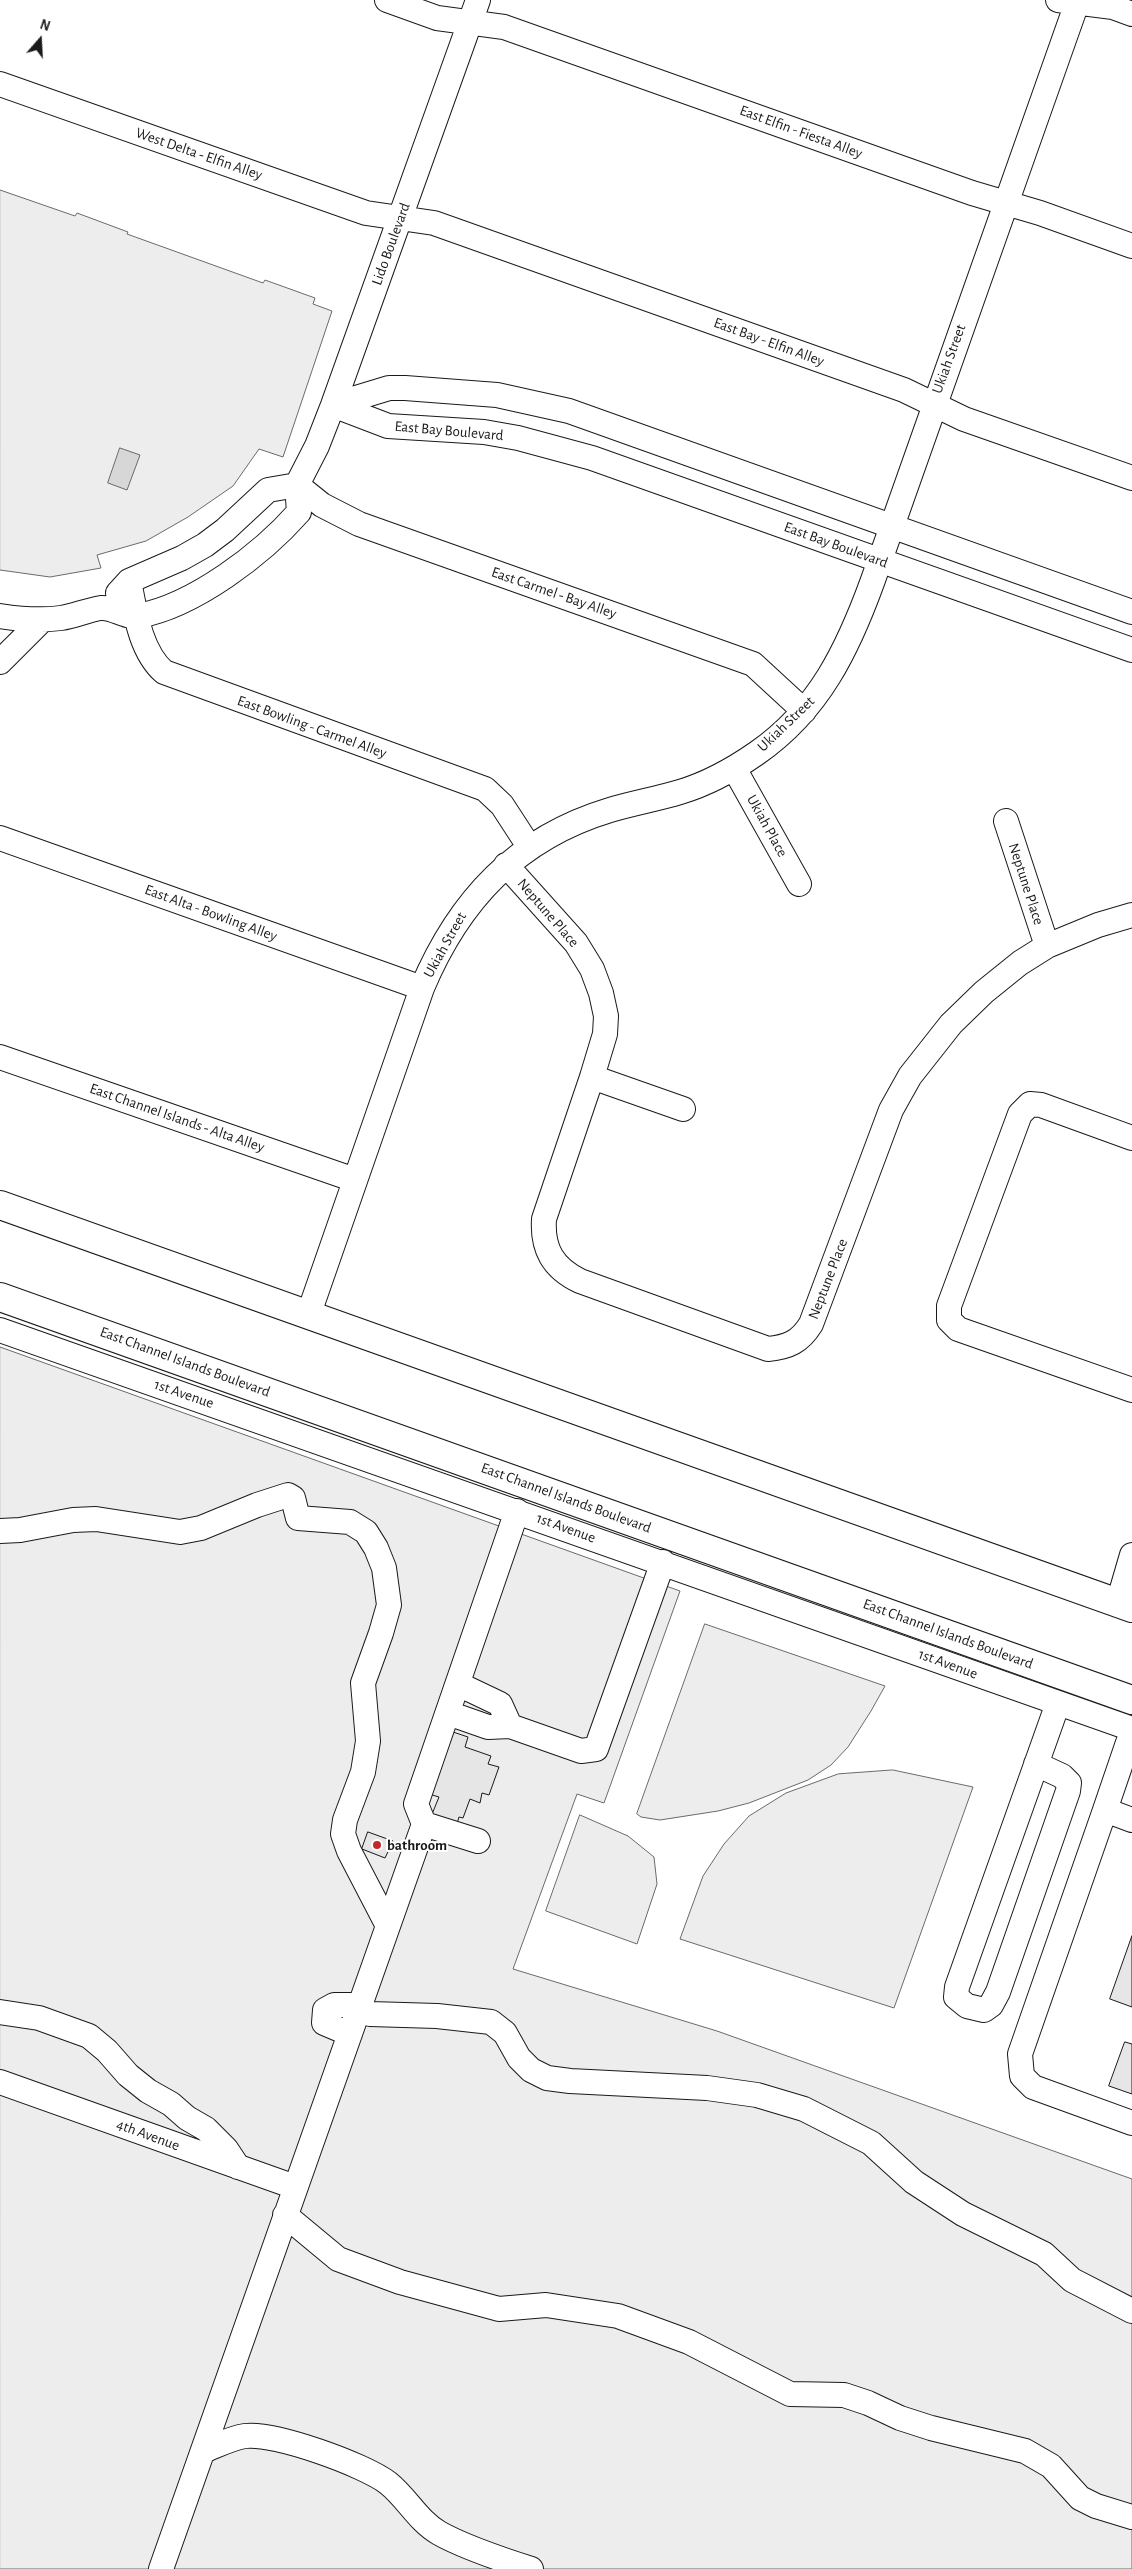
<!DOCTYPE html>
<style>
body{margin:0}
#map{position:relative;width:1132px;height:2569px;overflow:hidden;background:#fff;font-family:"Alegreya Sans",sans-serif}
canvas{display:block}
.north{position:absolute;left:15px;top:15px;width:50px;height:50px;-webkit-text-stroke:4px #fff;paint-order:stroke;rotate:19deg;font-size:14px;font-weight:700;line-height:20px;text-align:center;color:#1a1a1a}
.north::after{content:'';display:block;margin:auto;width:18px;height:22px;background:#1a1a1a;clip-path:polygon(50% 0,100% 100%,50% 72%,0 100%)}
</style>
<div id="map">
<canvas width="1132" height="2569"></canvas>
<div class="north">N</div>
</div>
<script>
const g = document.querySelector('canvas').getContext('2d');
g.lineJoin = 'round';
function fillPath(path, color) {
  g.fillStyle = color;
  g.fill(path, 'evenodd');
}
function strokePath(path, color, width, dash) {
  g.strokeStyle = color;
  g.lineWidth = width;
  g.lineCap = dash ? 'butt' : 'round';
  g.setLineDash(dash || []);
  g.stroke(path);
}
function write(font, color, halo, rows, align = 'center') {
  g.font = font + ' "Alegreya Sans",sans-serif';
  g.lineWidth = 4;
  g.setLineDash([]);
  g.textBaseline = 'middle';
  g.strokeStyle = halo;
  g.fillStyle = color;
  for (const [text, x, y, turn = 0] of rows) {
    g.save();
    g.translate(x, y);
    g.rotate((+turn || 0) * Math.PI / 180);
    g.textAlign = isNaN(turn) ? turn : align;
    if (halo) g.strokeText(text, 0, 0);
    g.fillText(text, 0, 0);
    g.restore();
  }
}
const built = new Path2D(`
 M0 190 75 216 77 213 128 232 127 234 263 283 265 280 315 298 313 304 332 311 283 457 259 449 233 486 188 517 146 541 97 555 101 568 50 577 0 570Z
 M0 1347 680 1591 604 1803 577 1794 513 1969 717 2031 1132 2179V2569H0Z
 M705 1624 885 1686 871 1711 848 1747 831 1765 808 1780 749 1803 718 1811 660 1820 641 1817 637 1814Z
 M893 1770 973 1787 894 2008 680 1939 703 1876 724 1844 749 1816 786 1793 838 1774Z
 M580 1815 628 1836 654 1857 657 1884 637 1944 546 1911Z`);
fillPath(built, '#ededed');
strokePath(built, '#6a6a6a', 1);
const water = new Path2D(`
 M120 448 140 455 127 490 108 483Z`);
fillPath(water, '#d7d7d7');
strokePath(water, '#6a6a6a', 1);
const building = new Path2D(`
 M453 1732 468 1737 465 1747 491 1756 488 1764 499 1767 489 1795 482 1793 480 1803 470 1799 463 1818 459 1817 456 1827 430 1819 439 1797 429 1794Z
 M368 1832 393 1841 385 1858 362 1849Z
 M1132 1936V2007L1110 1999Z
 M1125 2042 1132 2044V2094L1109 2086Z`);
fillPath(building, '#e6e6e6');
strokePath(building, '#1a1a1a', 1);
const minor = new Path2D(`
 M387 0 437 18 504 27 972 193 1040 213 1132 246
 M1058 0 1113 7 1132 14
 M0 84 366 213 434 223 904 390 964 419 1132 478
 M333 405 388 426 484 432 518 438 592 458 1132 650
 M333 405 389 388H405L497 395 569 411 1132 612
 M297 485 322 505 359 524 753 664 804 711
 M129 581C135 611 140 651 164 672L485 789 502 805 530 848
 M118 593 129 581 182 558 205 545 225 530 268 490 297 485
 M0 616C20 619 40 621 61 618 74 616 88 610 101 608 113 607 126 618 138 616 194 606 262 554 299 512L297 485 317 446 333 405 478 0
 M0 662 42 620
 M734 768 799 884
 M1006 821 1047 946
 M0 838 422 988
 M506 865 576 943 592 969 601 993 606 1016 605 1034 592 1077 544 1219C542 1249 553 1268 580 1281L768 1349C788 1347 800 1342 811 1324L891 1110 910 1076 951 1024 984 992 1020 963 1047 946 1098 925 1132 915
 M0 1057 355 1180
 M592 1077 683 1109
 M1132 1138 1041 1105 1030 1104 1020 1114 949 1306V1320L958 1329 1132 1390
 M308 1316 422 988C459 900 517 838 610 810 633 803 657 799 680 792 707 784 734 769 757 753 819 710 848 649 873 580L1078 0
 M0 1330 1132 1729
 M0 1531 20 1530 73 1520 96 1519 180 1532 201 1528 257 1505 288 1495 293 1498 298 1518 350 1522 366 1532 376 1548 384 1568 389 1605 381 1633 363 1683 368 1741 363 1772 345 1820 343 1834 349 1851 388 1926
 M1118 1603 1132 1555
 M458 1684 500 1704 510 1726
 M448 1713 488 1727 510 1726 581 1751 596 1749 663 1562
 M1132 1731 1105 1810 1132 1820
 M1036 1764 1062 1776 1069 1783 1068 1791 998 1992 991 2005 984 2010 967 2006 956 1997 957 1987 1058 1703
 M1105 1810 1020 2054 1022 2076 1033 2087 1132 2123
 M478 1841 424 1824 416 1804 517 1511
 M0 2012 39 2018 89 2036 107 2051 128 2075 148 2091 171 2104 187 2118 206 2129 226 2149 238 2167
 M350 2034 324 2023 325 2010 334 2005H350L370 2014 437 2016 491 2022 505 2033 519 2058 531 2070 547 2078 570 2081 707 2088 757 2095 804 2109 871 2143 914 2182 963 2214 1044 2254 1072 2280 1132 2311
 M0 2082 295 2187
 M285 2215 338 2259 400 2282 499 2309 546 2305 618 2316 689 2342 790 2394 844 2395 868 2403 900 2418 931 2428 1025 2451 1051 2466 1080 2498 1096 2506 1132 2517
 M203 2451C216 2446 231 2438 245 2436 274 2432 365 2465 388 2483 407 2498 418 2521 439 2533 462 2546 506 2561 531 2569
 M161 2569 424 1824`);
const major = new Path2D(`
 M0 1205 1132 1608
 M0 1297 1132 1700`);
strokePath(minor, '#1a1a1a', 26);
strokePath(major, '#1a1a1a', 30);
strokePath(minor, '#fff', 24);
strokePath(major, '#fff', 28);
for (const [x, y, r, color] of [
 [377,1845,5,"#c62828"]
]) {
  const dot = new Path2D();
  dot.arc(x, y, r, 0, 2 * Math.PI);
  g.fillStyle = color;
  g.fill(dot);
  strokePath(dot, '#fff', 2);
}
write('15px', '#1a1a1a', '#fff', [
 ["East Elfin - Fiesta Alley",801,132,20],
 ["West Delta - Elfin Alley",199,154,19],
 ["Lido Boulevard",391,244,-70],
 ["East Bay - Elfin Alley",769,342,20],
 ["Ukiah Street",949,359,-70],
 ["East Bay Boulevard",449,431,5],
 ["East Bay Boulevard",836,545,20],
 ["East Carmel - Bay Alley",554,593,19],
 ["Ukiah Street",786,724,-44],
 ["East Bowling - Carmel Alley",312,727,20],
 ["Ukiah Place",767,826,61],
 ["Neptune Place",1026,884,72],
 ["East Alta - Bowling Alley",211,913,20],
 ["Neptune Place",548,913,49],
 ["Ukiah Street",445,945,-61],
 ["East Channel Islands - Alta Alley",177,1118,19],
 ["Neptune Place",828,1279,-69],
 ["East Channel Islands Boulevard",185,1362,20],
 ["1st Avenue",184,1394,19],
 ["East Channel Islands Boulevard",566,1498,20],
 ["1st Avenue",566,1528,20],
 ["East Channel Islands Boulevard",948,1634,20],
 ["1st Avenue",948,1664,20],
 ["4th Avenue",148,2135,20]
]);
write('bold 15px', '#1a1a1a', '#fff', [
 ["bathroom",387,1845]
], 'left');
</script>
